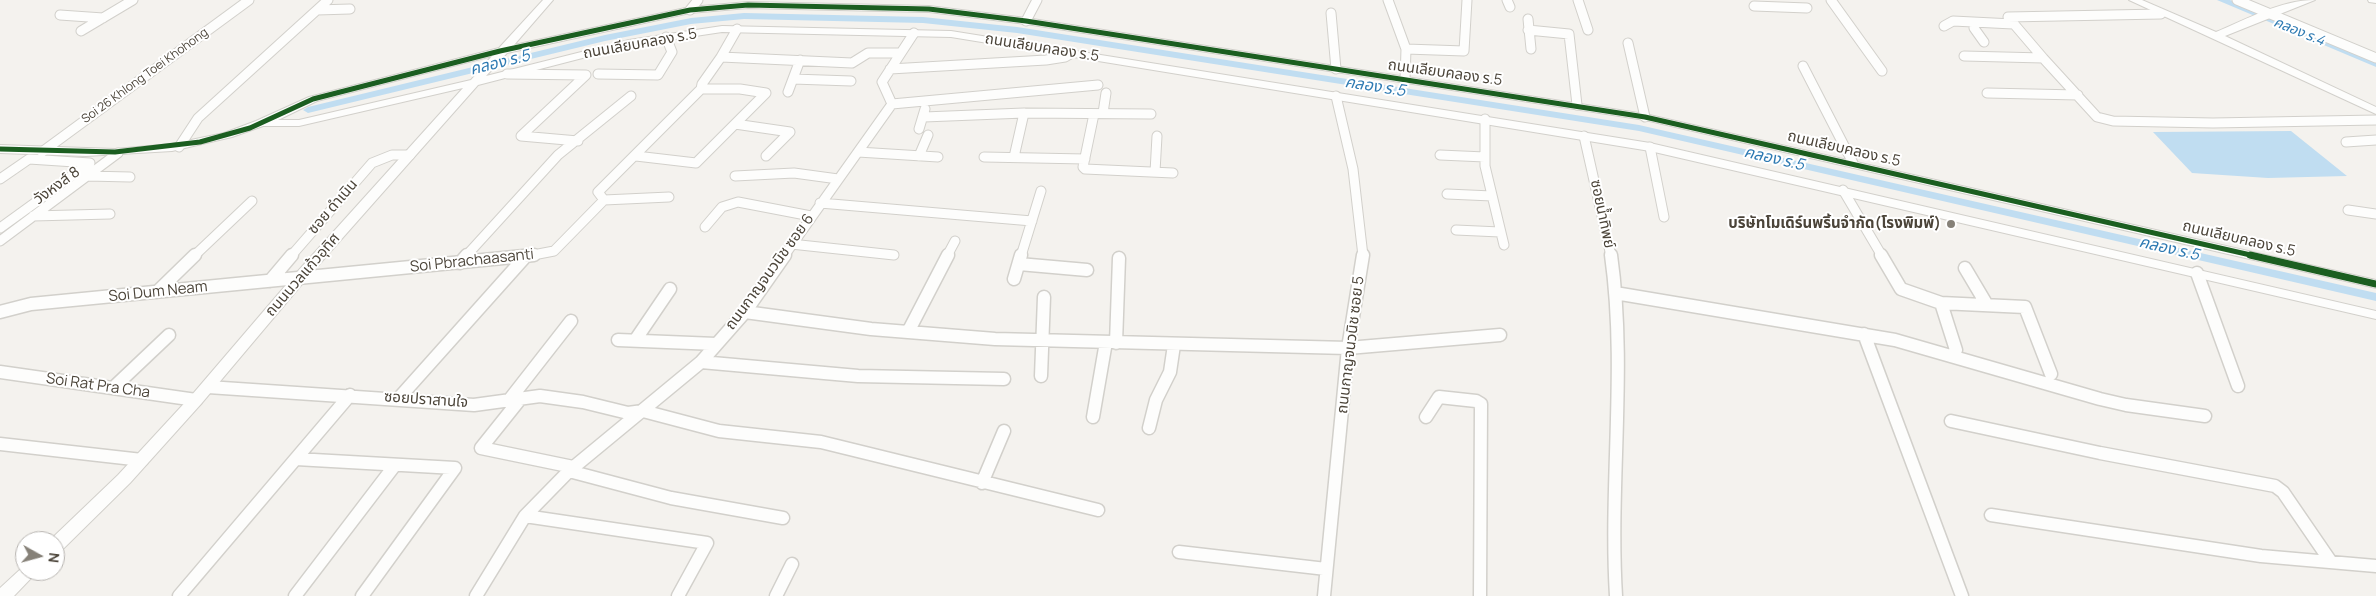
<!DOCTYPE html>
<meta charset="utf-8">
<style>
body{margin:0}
#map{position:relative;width:2376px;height:596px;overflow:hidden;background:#f4f2ee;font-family:Manrope,sans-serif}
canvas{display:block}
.north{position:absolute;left:15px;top:531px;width:50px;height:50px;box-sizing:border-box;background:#fff;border:1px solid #b7b4b0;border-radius:50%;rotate:97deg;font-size:14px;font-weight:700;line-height:20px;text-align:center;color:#4b4439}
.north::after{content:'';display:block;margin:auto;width:18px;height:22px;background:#868178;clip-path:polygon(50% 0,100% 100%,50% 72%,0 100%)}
</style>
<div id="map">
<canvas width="2376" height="596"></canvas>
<div class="north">N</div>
</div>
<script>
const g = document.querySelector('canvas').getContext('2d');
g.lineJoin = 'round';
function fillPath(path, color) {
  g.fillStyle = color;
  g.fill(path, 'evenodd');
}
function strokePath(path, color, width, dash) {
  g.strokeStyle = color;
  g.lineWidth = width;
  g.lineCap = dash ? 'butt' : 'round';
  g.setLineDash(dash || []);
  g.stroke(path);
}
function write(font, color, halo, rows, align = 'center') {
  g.font = font + ' Manrope,"Noto Sans Thai",sans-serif';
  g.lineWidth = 4;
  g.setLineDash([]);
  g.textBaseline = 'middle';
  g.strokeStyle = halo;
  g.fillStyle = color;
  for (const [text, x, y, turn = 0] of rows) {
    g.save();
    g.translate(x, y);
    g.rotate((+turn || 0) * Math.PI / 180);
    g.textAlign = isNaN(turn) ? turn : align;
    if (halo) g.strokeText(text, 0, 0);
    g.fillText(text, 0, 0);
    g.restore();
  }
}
fillPath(new Path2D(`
 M2291 131 2347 176 2268 178 2192 173 2153 132Z`), '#c0ddf1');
fillPath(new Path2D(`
 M2217 0H2230L2376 60V67Z
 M744 13 923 17 1017 27 1639 125 2376 293V301L1639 131 1017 33 923 23 744 19 691 24 605 41 308 113 303 110 308 107 605 35 691 18Z`), '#c0ddf1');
const minorFar1 = new Path2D(`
 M1388 0 1406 49 1405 80
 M1507 0 1510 7
 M1578 0 1588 30
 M1831 0 1882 71
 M2237 0 2376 58
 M1754 6 1807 8
 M317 10 350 9
 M690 10 698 0
 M1331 13 1336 69
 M60 15 103 18
 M1528 19 1531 49
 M1026 21 1037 0
 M1944 26 1953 21 2013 24
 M1974 28 1984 42
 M1528 30 1569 34 1577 105
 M81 31 133 0
 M1628 43 1645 117
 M1406 49 1464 51 1467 0
 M1964 56 2043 58 2097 117 2113 121 2213 123 2376 120
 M721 57 737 29
 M2043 58 2008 17 2161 14
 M1803 66 1853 163
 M890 69 1046 60 1065 57 1072 53
 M507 74 586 75 521 136 578 141
 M598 74 658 75 672 52 666 37
 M793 79 851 81
 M788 92 800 60
 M1987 93 2078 95
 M1336 96 1353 169 1363 256
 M892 104 1098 85
 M1103 113 1106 93
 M1094 114 1083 167 1085 169 1173 173
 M924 117 1024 113 1151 114
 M1485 119V166L1504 245
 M735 124 790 132
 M919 129 925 109
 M1584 136 1611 256
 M2346 142 2376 140
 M179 147 198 118 328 0
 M1650 147 1664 217
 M42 152 249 0
 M858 152 938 157
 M1440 155 1485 157
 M636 156 696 163 766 93 740 89H701
 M766 156 790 132
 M919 156 928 135
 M984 157 1085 159
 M1014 157 1024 113
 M1155 172 1157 136
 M87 176 130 177
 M735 176 794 173 838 179
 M0 179 29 159 90 163 0 228
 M1843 190 1882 256
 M1447 194 1492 196
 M669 197 604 200 598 192 701 89 702 84 721 57 852 63 868 53H901
 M820 203 1032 221
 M2348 210 2376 214
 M33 216 110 214
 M705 227 722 207 738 202 811 216
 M1456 230 1500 232
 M0 241 118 153
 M791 244 894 255
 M194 256 252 201
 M291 256 372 163 392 155H410
 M466 256 558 155 631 96
 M528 256 554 251 604 200
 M784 256 892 104 882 82 914 33
 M947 256 955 241
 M1021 256 1041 191`);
const minor = new Path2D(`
 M1611 255C1627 368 1609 483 1616 596
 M1881 255 1901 289 1941 303 2025 307 2051 374
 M460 263 467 255
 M1019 264 1087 270
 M1965 268 1987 305
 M2197 273 2238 386
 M1014 279 1021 255
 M270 281 292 255
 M157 292 195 255
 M1615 293 1895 340 2100 399 2126 405 2205 416
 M1941 303 1956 350
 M0 312 31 304 534 255
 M745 312 871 329 995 339 1348 348 1500 335
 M908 332 948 255
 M1864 334 1962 596
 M636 339 670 289
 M618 340 716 344
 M1116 343 1119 258
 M701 362 858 376 1004 379
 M0 372 196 400
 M1041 376 1044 297
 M208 387 474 405 540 396 583 402 628 413 643 411 719 431 821 442 1098 510
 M113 388 169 335
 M399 398 525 257
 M521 398 481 448 573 467
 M510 399 571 321
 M1093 417 1106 342
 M1426 417 1439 397 1476 401 1481 404 1480 596
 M1951 421 2100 453 2275 486 2283 492 2331 562
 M1149 428 1156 400 1170 372 1174 345
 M0 444 142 460
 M296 459 455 468
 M569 471 671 498 783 518
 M982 483 1004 431
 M1991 515 2261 556 2376 566
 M525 516 707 543 678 596
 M1179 552 1326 569
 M179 596 350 395
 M295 596 395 465
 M362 596 455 468
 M476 596 525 516 569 471 701 362 745 312 785 255
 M776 596 792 564
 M1324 596 1348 348 1363 255`);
const tertiary = new Path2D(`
 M543 0H553L514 45 690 7 748 2 929 6 1026 18 1645 114 2376 280V288L1645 120 1026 24 929 12 748 8 690 13 507 53 486 76 629 40 722 26 951 31 1650 143 2376 311V319L1650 151 951 37 722 32 629 46 478 85 308 277 201 404 130 483 61 551 55 553V541H49L118 475 191 396 298 271 463 88 299 126H263L232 137 172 151 86 156 0 153V145L115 149 172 144 224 133 256 121 309 97 499 48ZM492 56 471 80 299 120H278L317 101Z
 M2129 0H2142L2216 32C2247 19 2281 0 2315 0L2225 36 2376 107V114Z
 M2368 0H2376V3L2369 2Z
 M25 565V571H38L14 596H0V588Z`);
strokePath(minorFar1, '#d2d0cb', 11);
strokePath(minor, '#d2d0cb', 15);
strokePath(tertiary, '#d2d0cb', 2);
strokePath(minorFar1, '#fdfdfc', 9);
strokePath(minor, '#fdfdfc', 12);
fillPath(tertiary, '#fdfdfc');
strokePath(new Path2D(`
 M0 149 115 152 200 142 250 128 313 99 500 51 690 10 748 5 929 9 1026 21 1645 117 2255 256`), '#1b5e20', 5);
strokePath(new Path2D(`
 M2250 255 2376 284`), '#1b5e20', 7);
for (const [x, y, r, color] of [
 [1951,224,5,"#868178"]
]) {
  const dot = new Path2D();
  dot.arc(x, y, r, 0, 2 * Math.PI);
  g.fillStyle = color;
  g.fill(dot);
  strokePath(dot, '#fff', 2);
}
write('12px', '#4b4439', '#fff', [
 ["Soi 26 Khlong Toei Khohong",145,76,-36]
]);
write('italic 14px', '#2e7ab2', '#fff', [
 ["คลอง ร.4",2299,32,22]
]);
write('15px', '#4b4439', '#fff', [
 ["ถนนเลียบคลอง ร.5",640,44,-10],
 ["ถนนเลียบคลอง ร.5",1042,48,9],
 ["ถนนเลียบคลอง ร.5",1445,73,8],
 ["ถนนเลียบคลอง ร.5",1844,149,13],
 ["วังหงส์ 8",57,186,-36],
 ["ซอย ดำเนิน",333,207,-49],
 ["ซอยน้ำทิพย์",1602,214,78],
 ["ถนนเลียบคลอง ร.5",2239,239,13],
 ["Soi Pbrachaasanti",472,261,-6],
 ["ถนนกาญจนวนิช ซอย 6",770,272,-54],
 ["ถนนนวลแก้วอุทิศ",303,275,-49],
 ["Soi Dum Neam",158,292,-6],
 ["ถนนกาญจนวนิช ซอย 5",1351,345,-83],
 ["Soi Rat Pra Cha",98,386,8],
 ["ซอยปราสานใจ",426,400,4]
]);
write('bold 15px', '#4b4439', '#fff', [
 ["บริษัทโมเดิร์นพริ้นจำกัด(โรงพิมพ์)",1941,224]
], 'right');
write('italic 16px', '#2e7ab2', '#fff', [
 ["คลอง ร.5",500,63,-14],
 ["คลอง ร.5",1375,87,9],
 ["คลอง ร.5",1774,159,13],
 ["คลอง ร.5",2169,249,13]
]);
</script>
